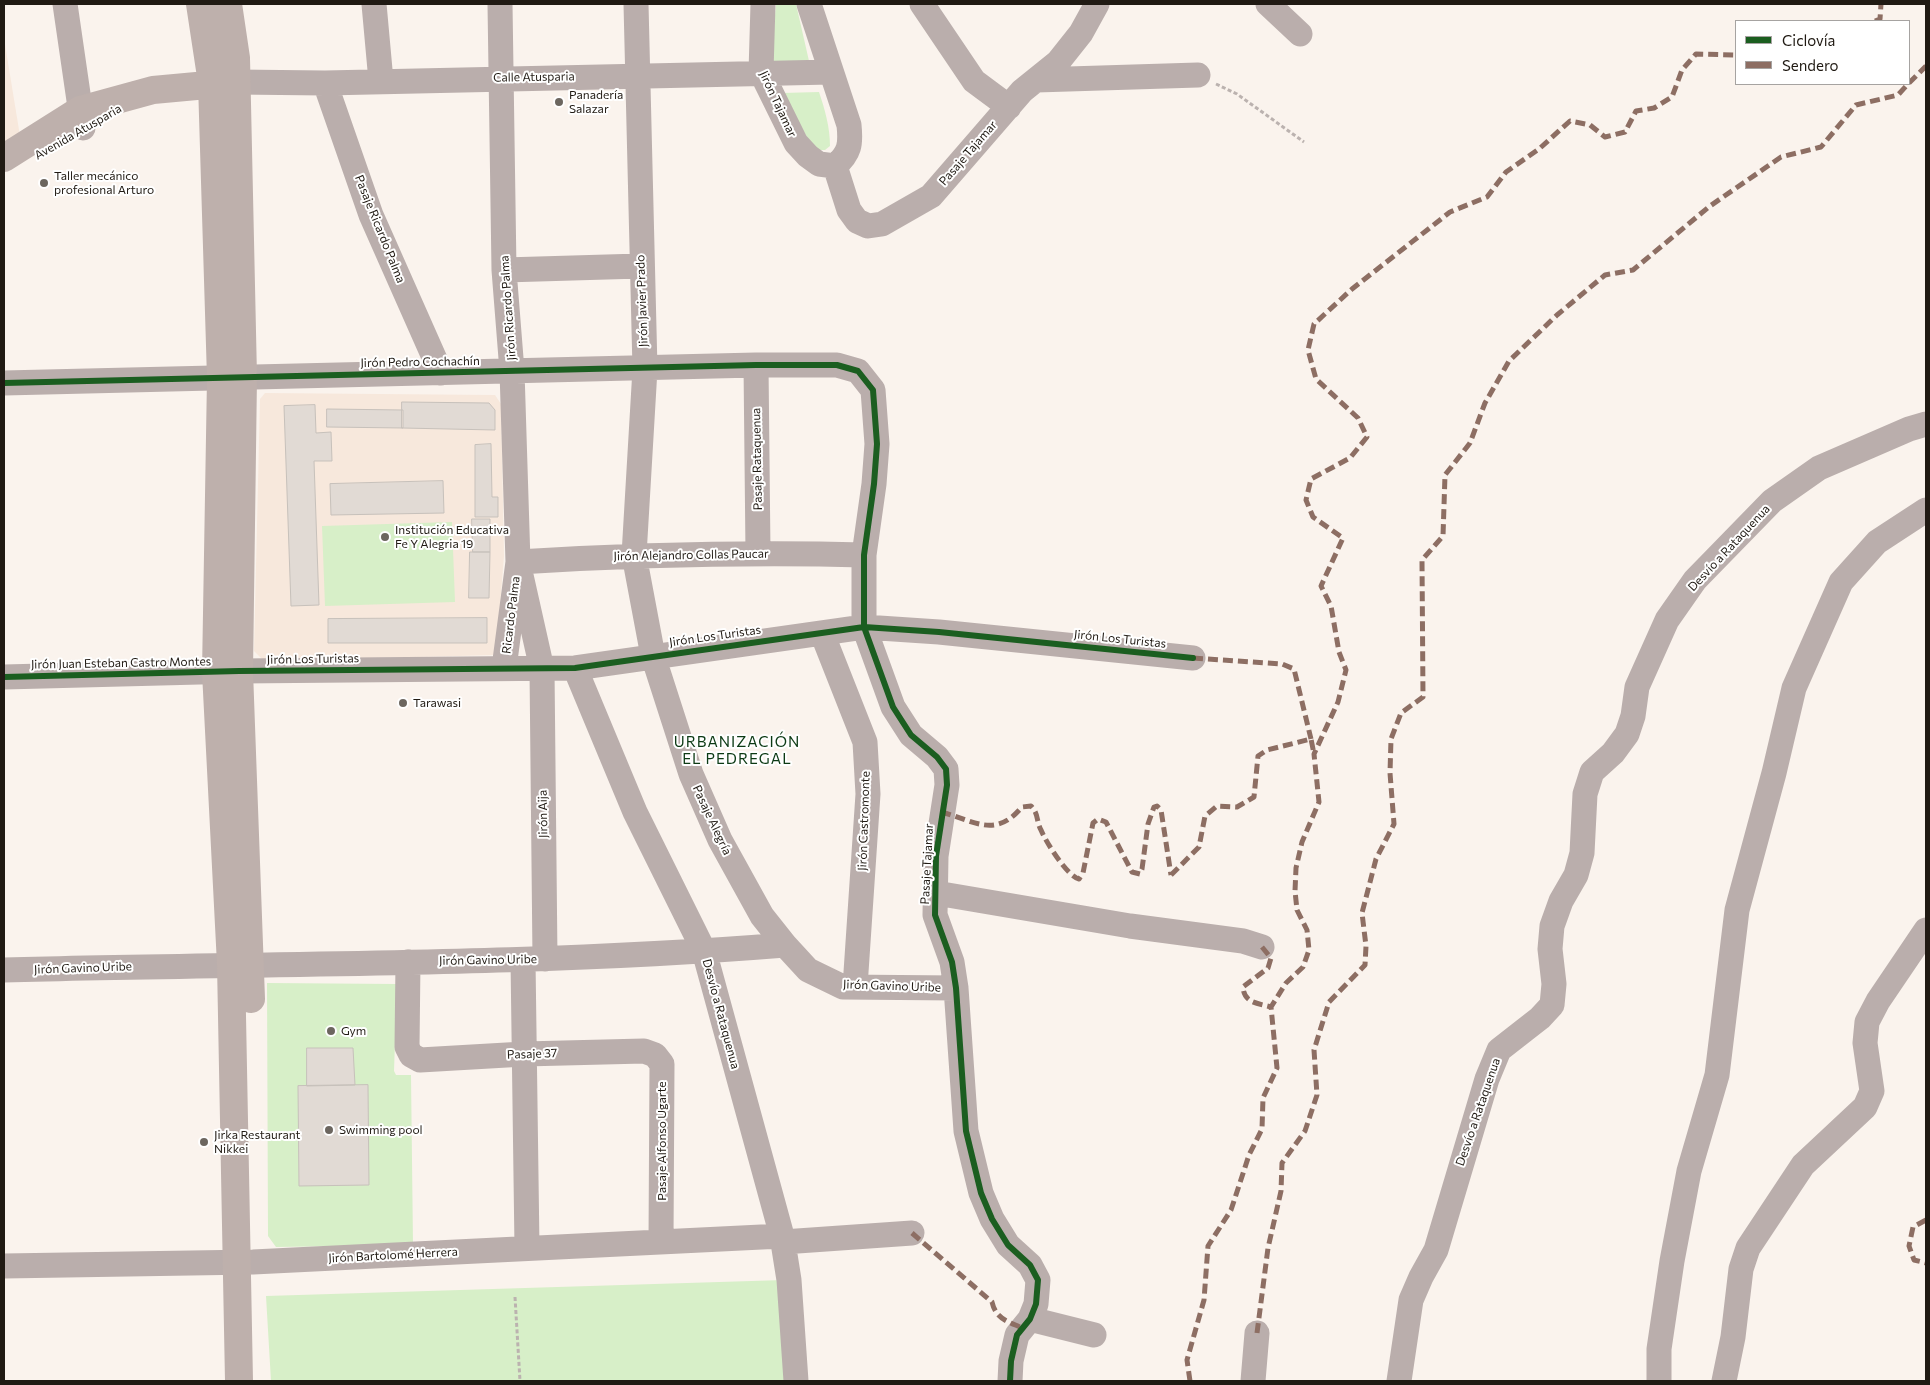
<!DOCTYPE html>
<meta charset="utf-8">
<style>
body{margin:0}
#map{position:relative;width:1930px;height:1385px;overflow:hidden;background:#faf3ed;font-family:Commissioner,sans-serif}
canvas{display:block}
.frame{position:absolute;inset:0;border:5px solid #201a13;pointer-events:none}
.legend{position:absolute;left:1735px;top:20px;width:175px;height:65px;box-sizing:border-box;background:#fff;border:1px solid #a6a3a1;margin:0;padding:6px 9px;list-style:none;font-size:15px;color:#201a13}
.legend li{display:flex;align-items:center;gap:10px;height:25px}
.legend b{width:25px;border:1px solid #a6a3a1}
</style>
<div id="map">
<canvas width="1930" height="1385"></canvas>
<div class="frame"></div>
<ul class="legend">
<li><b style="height:6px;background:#1b5e20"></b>Ciclovía</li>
<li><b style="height:6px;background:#8d6e63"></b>Sendero</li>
</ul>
</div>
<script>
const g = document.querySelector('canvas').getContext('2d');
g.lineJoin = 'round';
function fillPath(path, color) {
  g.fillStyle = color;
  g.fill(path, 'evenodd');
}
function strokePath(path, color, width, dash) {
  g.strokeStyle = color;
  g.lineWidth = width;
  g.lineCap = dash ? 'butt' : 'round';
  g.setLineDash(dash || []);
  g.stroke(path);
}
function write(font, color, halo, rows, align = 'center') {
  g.font = font + ' Commissioner,sans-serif';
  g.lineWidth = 4;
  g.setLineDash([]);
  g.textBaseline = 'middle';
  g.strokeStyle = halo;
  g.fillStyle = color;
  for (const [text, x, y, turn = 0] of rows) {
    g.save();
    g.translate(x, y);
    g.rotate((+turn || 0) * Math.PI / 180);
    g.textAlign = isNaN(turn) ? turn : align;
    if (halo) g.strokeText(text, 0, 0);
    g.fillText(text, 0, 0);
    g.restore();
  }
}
fillPath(new Path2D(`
 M4 38 20 136 4 146Z
 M265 393 495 395 501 404 504 556 496 655 264 661 254 651 260 399Z`), '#f7e8dc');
fillPath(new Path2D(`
 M776 4H796L809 61H771Z
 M819 92C825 110 830 127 830 146L825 150H814L782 93Z
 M452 522 455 602 325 606 322 526Z
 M267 983 397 984 394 1071 396 1075H411L413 1245 276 1247 268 1236Z
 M784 1280 790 1381H271L266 1296Z`), '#d7efc8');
const building = new Path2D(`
 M402 402 489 403 495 410V430L402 428Z
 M315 405 316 433 331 432 332 461H314L319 605 291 606 284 406Z
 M327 409 403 410V428L327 427Z
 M491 444 492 497H498V517H475V445Z
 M443 481 444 513 331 515 330 484Z
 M472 519H490V552H473Z
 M470 552H490L489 598H469Z
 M487 618V643H328V619Z
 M307 1048H353L355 1085 307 1086Z
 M368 1085 369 1185 299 1186 298 1086Z`);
fillPath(building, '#e1dad4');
strokePath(building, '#c7c1bb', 1);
strokePath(new Path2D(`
 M1216 84 1237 94 1304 142
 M515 1297 520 1381`), '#bbb2af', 3, [4, 2.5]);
strokePath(new Path2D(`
 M65 4 83 128
 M374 4 381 81
 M500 4 504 270 512 371 518 562 542 669 545 959
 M636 4 645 369 634 555 653 656 691 774 720 840 762 916 785 945
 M763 4 761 72 796 143 808 156 819 164 835 166C850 153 851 144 849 125L809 4
 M922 4 974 81 1009 107
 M1268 4 1300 34
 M1036 80 1198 75
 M236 82 325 83 831 72
 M325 83 371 215 441 373
 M835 166 849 210 857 221 868 226 882 224 931 196 1022 91 1058 62 1081 33 1097 4
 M504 270 641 266
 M756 365 758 553
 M4 383 756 365H837L858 371 873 390 877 444 874 484 864 555V627L893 707 911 735 937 757 946 769 947 785 936 856 935 915 952 962 956 988 966 1131 981 1193 992 1219 1008 1245 1030 1265 1038 1280 1036 1304 1030 1319 1017 1335 1011 1361 1010 1381
 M822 633 865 742 868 794 855 987
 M504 668 518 562C633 555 748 552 864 555
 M575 668 635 812 704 951 782 1236 789 1280 796 1381
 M4 677 239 671 575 668 864 627 939 632 1193 658
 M936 893 1130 926 1243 941 1262 947
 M523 960 527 1248
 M408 962 407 1047 411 1055 420 1060 524 1054 644 1051 655 1055 662 1064 661 1241
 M4 970C264 963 525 966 785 945L808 970 843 987 956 988
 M783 1242 912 1233
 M4 1266 253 1262 782 1236
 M1030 1319 1094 1335
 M1253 1381 1257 1333
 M1399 1381 1411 1300 1421 1277 1436 1250 1487 1079 1499 1050 1540 1018 1552 1005 1554 984 1550 949 1552 926 1561 901 1576 875 1582 853 1585 794 1592 772 1613 753 1627 734 1633 716 1637 687 1667 620 1695 580 1772 501 1819 468 1909 429 1926 424
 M1659 1381V1349L1672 1261 1689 1171 1717 1075 1737 910 1774 773 1794 688 1841 582 1877 542 1926 510
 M1724 1381 1733 1337 1741 1269 1748 1248 1803 1165 1865 1107 1872 1091 1865 1043 1867 1022 1878 1001 1926 930`), '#baaeac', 25);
strokePath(new Path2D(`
 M200 4 212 83 221 378 216 672 231 964 239 1381
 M228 4 236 58 243 377 239 671 251 999
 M4 158 80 110 153 90 229 83`), '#beb0ac', 28);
strokePath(new Path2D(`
 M1875 21 1880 19 1881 4
 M1909 83 1926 66
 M1193 658 1282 664 1294 669 1311 739
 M941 812C975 821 995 839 1022 807L1031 806C1039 814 1036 821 1041 830 1046 842 1067 876 1079 879L1083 873 1093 823 1098 819 1106 822 1132 872 1140 874 1142 869 1148 824 1154 807 1157 806 1161 810 1171 875
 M1171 875 1199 847 1205 816 1217 806 1237 807 1254 797 1258 756 1267 750 1311 739 1314 754
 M1262 947 1271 958 1268 968 1243 987C1244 1003 1257 1003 1271 1007
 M1926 1220 1913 1227 1909 1246 1914 1260 1926 1263
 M912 1233 992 1302C996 1319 1007 1321 1022 1328
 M1257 1333 1268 1248 1281 1191 1282 1163 1305 1131 1317 1095 1314 1050 1329 1002 1365 965 1366 946 1362 913 1376 859 1394 824 1390 773 1391 739 1401 713 1423 697 1422 560 1443 536 1445 475 1470 443 1485 403 1509 361 1557 315 1605 275 1633 270 1710 206 1781 157 1821 147 1856 105 1898 95 1908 84
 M1190 1381 1187 1360 1204 1300 1208 1246 1231 1210 1249 1155 1262 1129 1263 1098 1277 1068 1271 1007 1286 983 1303 967 1309 950 1307 930 1297 910 1295 891 1296 868 1302 842 1319 802 1314 754 1338 702 1346 670 1339 652 1331 606 1321 586 1343 538 1313 517 1306 500 1311 479 1350 458 1367 437 1358 418 1316 379 1308 350 1314 324 1352 289 1450 212 1487 197 1506 172 1539 149 1570 121 1590 125 1605 137 1625 132 1636 111 1654 108 1672 97 1682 70 1696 54 1736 55`), '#8d6e63', 5, [10, 5]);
strokePath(new Path2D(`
 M4 383 756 365H837L858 371 873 390 877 444 874 484 864 555V627L893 707 911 735 937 757 946 769 947 785 936 856 935 915 952 962 956 988 966 1131 981 1193 992 1219 1008 1245 1030 1265 1038 1280 1036 1304 1030 1319 1017 1335 1011 1361 1010 1381
 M4 677 239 671 575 668 864 627 939 632 1193 658`), '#1b5e20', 6);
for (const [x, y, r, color] of [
 [559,102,5,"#6c665f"],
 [44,183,5,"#6c665f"],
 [385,537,5,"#6c665f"],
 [403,703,5,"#6c665f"],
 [331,1031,5,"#6c665f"],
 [329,1130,5,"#6c665f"],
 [204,1142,5,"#6c665f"]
]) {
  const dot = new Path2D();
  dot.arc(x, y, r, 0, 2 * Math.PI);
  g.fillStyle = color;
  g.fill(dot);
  strokePath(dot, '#fff', 2);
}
write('12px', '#201a13', '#fff', [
 ["Calle Atusparia",534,77,-1],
 ["Jirón Tajamar",778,104,65],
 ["Avenida Atusparia",78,132,-30],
 ["Pasaje Tajamar",968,153,-49],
 ["Pasaje Ricardo Palma",380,229,68],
 ["Jirón Javier Prado",642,301,-92],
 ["Jirón Ricardo Palma",508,308,-94],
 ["Jirón Pedro Cochachín",420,362,-1],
 ["Pasaje Rataquenua",757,459,-91],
 ["Desvío a Rataquenua",1729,548,-47],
 ["Jirón Alejandro Collas Paucar",691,555,-1],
 ["Ricardo Palma",511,615,-83],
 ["Jirón Los Turistas",715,636,-8],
 ["Jirón Los Turistas",1120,639,6],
 ["Jirón Los Turistas",313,659,-1],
 ["Jirón Juan Esteban Castro Montes",121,663,-1],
 ["Jirón Aija",543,814,-91],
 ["Pasaje Alegría",712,820,65],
 ["Jirón Castromonte",864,821,-88],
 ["Pasaje Tajamar",927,864,-87],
 ["Jirón Gavino Uribe",488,960,-1],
 ["Jirón Gavino Uribe",83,968,-2],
 ["Jirón Gavino Uribe",892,986,2],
 ["Desvío a Rataquenua",721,1014,75],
 ["Pasaje 37",532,1054,-2],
 ["Desvío a Rataquenua",1478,1112,-71],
 ["Pasaje Alfonso Ugarte",662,1141,-90],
 ["Jirón Bartolomé Herrera",393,1255,-3]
]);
write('12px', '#201a13', '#fff', [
 ["Panadería",569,95],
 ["Salazar",569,109],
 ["Taller mecánico",54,176],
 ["profesional Arturo",54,190],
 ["Institución Educativa",395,530],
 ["Fe Y Alegria 19",395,544],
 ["Tarawasi",413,703],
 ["Gym",341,1031],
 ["Swimming pool",339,1130],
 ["Jirka Restaurant",214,1135],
 ["Nikkei",214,1149]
], 'left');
g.letterSpacing = '1px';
write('15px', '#0c3a14', '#fff', [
 ["URBANIZACIÓN",737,742],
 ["EL PEDREGAL",737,759]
]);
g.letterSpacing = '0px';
</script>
